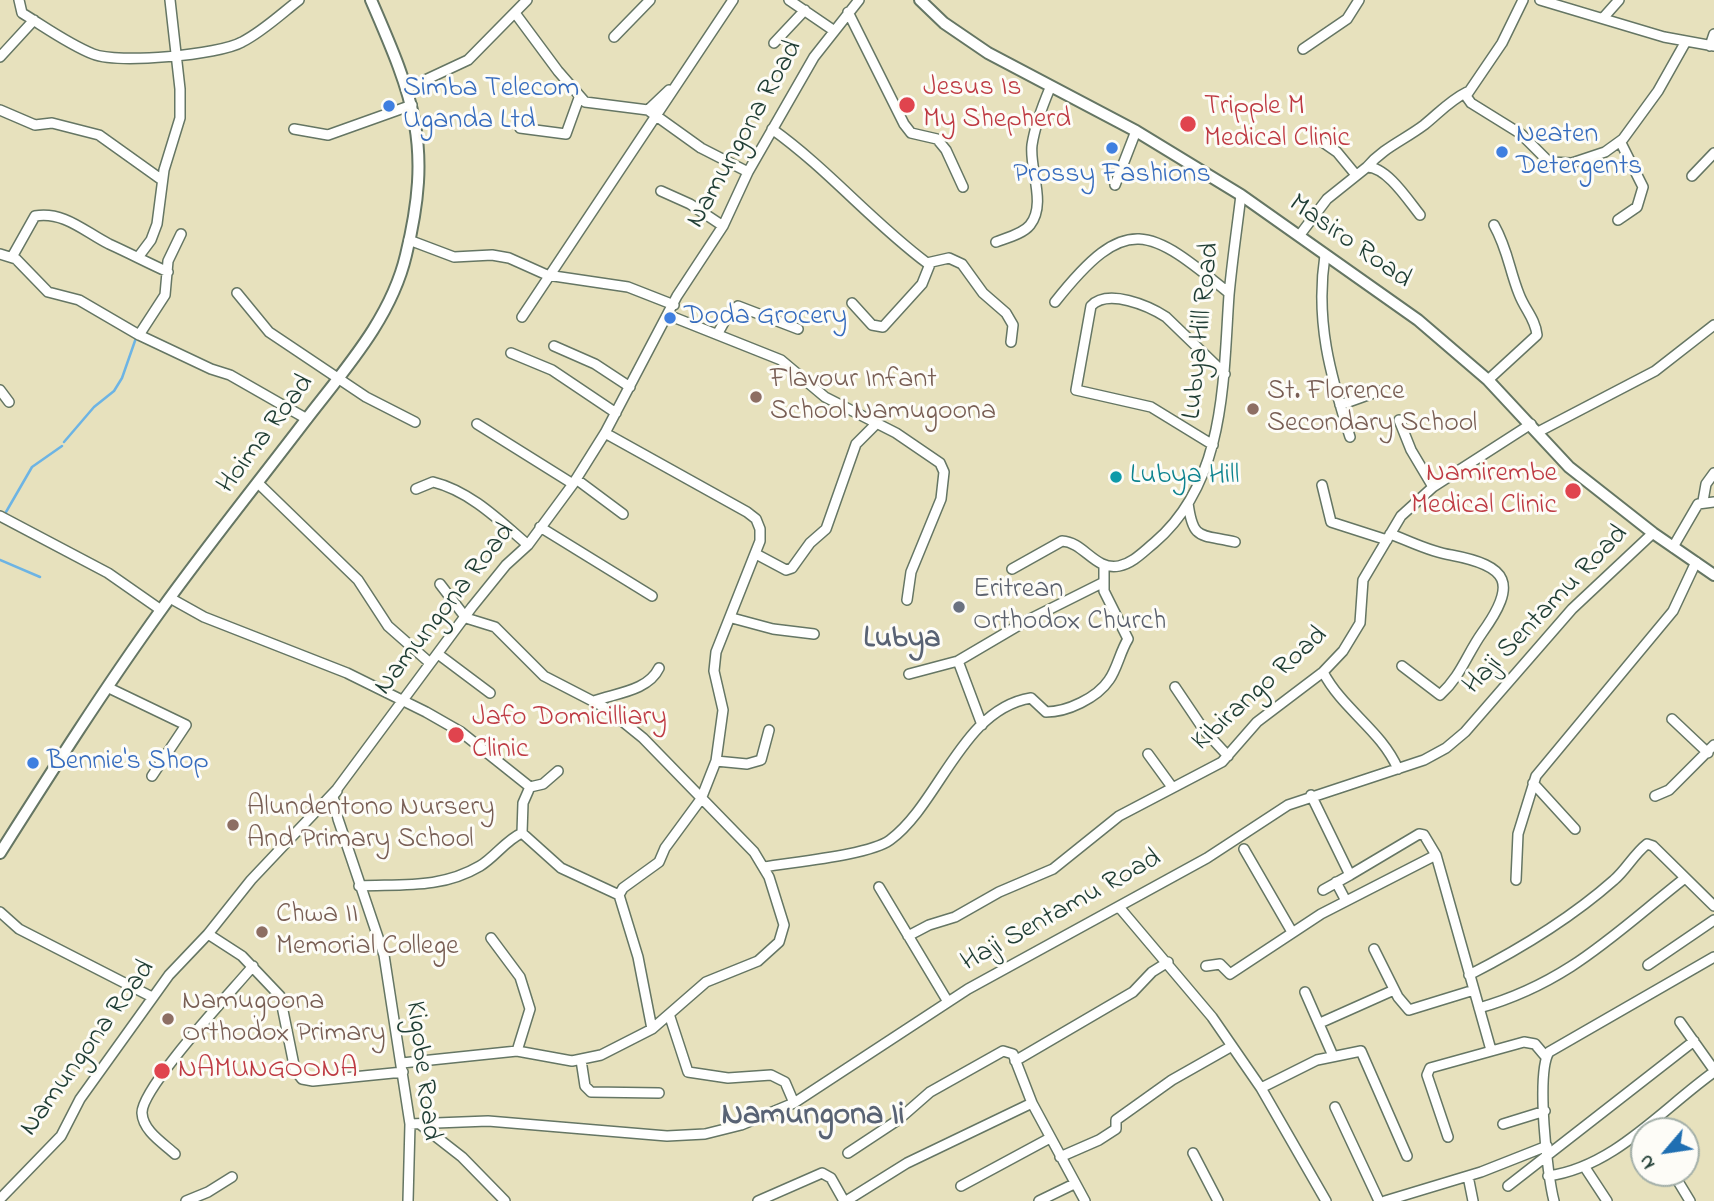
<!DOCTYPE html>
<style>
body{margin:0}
#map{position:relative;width:1714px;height:1201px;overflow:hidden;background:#e7e1bd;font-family:"Indie Flower",sans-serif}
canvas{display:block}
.north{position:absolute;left:1630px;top:1117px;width:70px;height:70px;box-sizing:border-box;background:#fdfcf7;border:2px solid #a4b0a9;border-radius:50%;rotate:241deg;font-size:19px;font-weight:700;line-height:28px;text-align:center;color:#1f3d34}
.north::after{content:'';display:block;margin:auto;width:24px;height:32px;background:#1f6fb2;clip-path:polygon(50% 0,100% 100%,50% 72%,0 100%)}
</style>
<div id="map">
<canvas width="1714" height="1201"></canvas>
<div class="north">N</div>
</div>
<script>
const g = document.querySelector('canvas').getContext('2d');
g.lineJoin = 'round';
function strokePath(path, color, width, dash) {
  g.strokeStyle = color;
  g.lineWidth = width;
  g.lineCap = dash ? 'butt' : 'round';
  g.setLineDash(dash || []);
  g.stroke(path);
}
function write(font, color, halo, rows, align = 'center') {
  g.font = font + ' "Indie Flower",sans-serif';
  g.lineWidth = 6;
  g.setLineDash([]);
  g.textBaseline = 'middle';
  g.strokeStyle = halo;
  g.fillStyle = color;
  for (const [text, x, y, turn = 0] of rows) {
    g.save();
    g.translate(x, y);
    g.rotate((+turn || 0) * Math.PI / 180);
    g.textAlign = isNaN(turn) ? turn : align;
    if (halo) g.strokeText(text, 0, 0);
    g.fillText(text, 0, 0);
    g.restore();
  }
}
strokePath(new Path2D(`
 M64 442 94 407 114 391 122 378 136 338
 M6 512 32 467 62 446
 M0 560 40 577`), '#6db4e4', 2.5);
const minor = new Path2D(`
 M19 0 22 13C45 27 68 44 93 54 118 64 219 55 242 42 262 32 281 14 299 0
 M789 0 833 30
 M1523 0 1502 43 1466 96 1471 103 1521 134 1549 162 1572 163 1605 152 1623 139 1658 91 1685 43
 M1540 0 1664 37 1714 46
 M848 12 904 124 911 133 937 139 946 150 963 187
 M515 13 558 71 585 102 648 110 701 148 748 172
 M1603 18 1619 0
 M614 37 650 0
 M774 43 805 10
 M1710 46 1714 34
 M1303 49 1347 19 1359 0
 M0 57 34 20
 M408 88 468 60 527 0
 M0 110 35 125 52 123 99 135 162 180
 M648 110 669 90
 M520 128 566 134 579 98
 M294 129 328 135 412 105
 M772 129C828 169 872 222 927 263L949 258 962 264 983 293 1006 313 1013 325 1011 342
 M1314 136 1337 152 1356 175
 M1367 167C1383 148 1404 140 1424 125 1439 113 1449 101 1467 92
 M1692 176 1714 153
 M1115 185 1136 131
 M661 191 690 204 723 226
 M1618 220 1637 207 1643 187 1620 141
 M181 234 168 261 165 295 139 335 211 369 230 375 307 419
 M1299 236 1327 199 1367 167C1387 167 1408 200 1420 215
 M409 240 454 257 492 255 509 258 547 275 628 287 674 305
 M996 242C1006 238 1023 234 1030 225 1047 204 1029 169 1032 145 1035 125 1042 107 1050 88
 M0 254 16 259 48 292 79 300 139 335
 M1325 255C1315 321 1330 374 1350 437
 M139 256 151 240 157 224 164 170 180 118V89L170 0
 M12 257 35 216C64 211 85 232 109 244 129 253 148 263 168 272
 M237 293 269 332 366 397 415 422
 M1055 302C1127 211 1149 228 1229 293
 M852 303 872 325 883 327 922 284 930 264
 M668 315 781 360 825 397 896 433 940 463 944 472 941 499 911 572 907 600
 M522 317 733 0
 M718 333 729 313 738 306 798 329
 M554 346 595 364 630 387
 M511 353 552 370 616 413
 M1488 380 1537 335C1535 318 1525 310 1519 294 1509 269 1508 250 1494 225
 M0 390 9 402
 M1340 405 1379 391
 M1399 420 1411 450 1433 487
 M477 424 573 484
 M1538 432 1655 371 1714 325
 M605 433 747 512 756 519 760 529V541L716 652 714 671 723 710 716 761 701 799 665 848 659 862 623 888 619 895 638 957 652 1029
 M1213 445 1151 407 1076 390 1091 306C1108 288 1149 306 1166 317L1225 374
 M576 479 623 514
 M259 484 358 580 388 626 430 663
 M1322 485 1331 522 1387 540
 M416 489 433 482C470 491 500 521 528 545
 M1703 501 1706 484 1714 473
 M1188 503C1193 541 1200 534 1235 542
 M0 516 108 573 161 610
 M540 527 652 596
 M1390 534C1410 541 1430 552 1451 555 1509 566 1518 583 1482 633 1467 654 1461 676 1440 695L1402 666
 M1673 547 1698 504 1714 502
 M756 554 786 570 792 568 810 543 826 529 856 444 876 424
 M1012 569 1062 541C1084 542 1095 571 1119 566 1133 563 1143 552 1154 543 1226 482 1223 381 1229 295 1232 262 1237 228 1241 195
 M170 598 204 617 347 673 426 712 461 732 530 787 543 784 558 771
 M732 618 773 629 814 634
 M438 654 490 693
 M958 661 982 725
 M1323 672C1343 710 1381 730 1398 769
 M909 674 958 661 1026 621 1102 583
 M1175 687 1204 730 1228 756
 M109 688 186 725 152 776
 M594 701C616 693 648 691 659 668
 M1672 719 1708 753
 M1148 754 1172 787
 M716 761 747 764 761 760 769 730
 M1533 783 1575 829
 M337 791 333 796 338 819 384 955 410 1124 408 1201
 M1311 795 1350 875 1419 834 1424 835 1436 855 1491 1050
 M1655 796 1669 790 1714 745
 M522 833 523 803 530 787
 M1244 849 1292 932
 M764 867C792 862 870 855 890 840 940 803 962 709 1031 698L1046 712C1067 712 1097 698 1109 680 1117 669 1120 652 1128 639L1104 591V565
 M1516 880 1518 834 1536 776 1673 611 1696 562
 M1336 882 1346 901
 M359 886C402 884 441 889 480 866 495 857 506 840 522 833L561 868 619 895
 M879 887 948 1002
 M1323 890 1350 875
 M1119 907 1212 1017 1261 1088 1326 1201
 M0 912 19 929 152 997
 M208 934 242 956 280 996 295 1070 302 1079 313 1081 403 1072
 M908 936 929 925 955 917 999 892 1053 869 1119 816 1222 762 1257 722 1323 672 1343 651 1360 623 1363 580 1401 516 1433 487 1531 424
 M491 938 520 977 530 1009 517 1051
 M1374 949 1398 997 1409 1010 1474 990
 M1648 965 1714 920
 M1206 966 1220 964 1230 974 1321 914 1436 855
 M1469 975C1522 948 1570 919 1614 880 1626 870 1634 854 1647 844L1653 846 1714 906
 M1305 992 1333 1056
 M1479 1008C1568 983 1615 933 1685 878
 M670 1017 688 1072 728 1078 771 1075 785 1082 794 1103
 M1680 1022 1714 1070
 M1320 1023 1394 990
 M581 1060 585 1086 591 1092 659 1093
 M1015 1061 1133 992 1152 972 1168 962
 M402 1063 517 1051 572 1061 601 1055 652 1029 706 982 758 961 779 942 784 925 769 877 754 852 643 738 606 708 544 676 495 627 466 618 440 584
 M1261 1088 1317 1060 1361 1051 1407 1156
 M1335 1107 1379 1201
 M410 1124 488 1121 667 1136 705 1134 741 1125 794 1103 968 989 1207 858 1288 805 1424 760 1446 748 1465 732 1572 609 1653 533
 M1503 1124 1545 1111
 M421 1125 462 1157 505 1201
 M1448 1137 1427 1075 1430 1068 1524 1042 1535 1044 1546 1057
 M848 1153 898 1120 930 1092 1003 1051 1013 1054 1032 1103
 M1193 1153 1218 1201
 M175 1154C163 1143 143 1131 142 1113 141 1088 233 990 253 966
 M1060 1157 1099 1140 1116 1129V1120L1172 1080 1232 1046
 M1584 1166 1607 1201
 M1673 1173 1690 1201
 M1468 1176 1473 1201
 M1548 1176C1614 1167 1662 1109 1714 1072
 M961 1186 1050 1138
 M1508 1186 1694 1041
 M0 1199 61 1136 80 1099 169 975 208 934 251 880 337 789 472 607 506 565 528 545 573 484 605 433 677 296 723 226 748 172 814 57 859 0
 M186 1201 208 1192 232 1177
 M758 1201 822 1173 831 1178 844 1201
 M846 1201 907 1163 1032 1103 1085 1201
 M1039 1201 1074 1184
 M1385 1201 1481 1172 1547 1146
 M1554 1201C1547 1175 1536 1073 1549 1052L1714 957`);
const major = new Path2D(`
 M920 0 944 23 988 53 1136 131 1241 195 1418 320 1488 380 1569 467 1653 533 1714 575
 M0 853C52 771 104 689 161 610 207 546 257 484 305 421 344 370 391 319 406 255 433 145 414 99 371 0`);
strokePath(minor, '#657664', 12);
strokePath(major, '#657664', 14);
strokePath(minor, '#fff', 9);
strokePath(major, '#fff', 10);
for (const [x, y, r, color] of [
 [907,105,9,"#e0444e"],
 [389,106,7,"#3f7fe0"],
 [1188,124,9,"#e0444e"],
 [1112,148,7,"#3f7fe0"],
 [1502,152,7,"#3f7fe0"],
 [670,318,7,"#3f7fe0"],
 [756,397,7,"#8d6e63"],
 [1253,409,7,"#8d6e63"],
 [1116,477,7,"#0f9aa8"],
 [1573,491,9,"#e0444e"],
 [959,607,7,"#6b7280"],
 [456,735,9,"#e0444e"],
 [33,763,7,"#3f7fe0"],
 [233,825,7,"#8d6e63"],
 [262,932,7,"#8d6e63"],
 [168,1019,7,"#8d6e63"],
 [162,1071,9,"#e0444e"]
]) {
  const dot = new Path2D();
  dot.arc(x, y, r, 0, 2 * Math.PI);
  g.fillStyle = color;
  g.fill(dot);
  strokePath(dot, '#fdfcf7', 2.5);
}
write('28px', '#be3a42', '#fdfcf7', [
 ["Jesus Is",923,89],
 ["My Shepherd",923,121],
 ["Tripple M",1204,108],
 ["Medical Clinic",1204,140],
 ["Namirembe",1557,475,"right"],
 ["Medical Clinic",1557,507,"right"],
 ["Jafo Domicilliary",472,719],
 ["Clinic",472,751],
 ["NAMUNGOONA",178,1071]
], 'left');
write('28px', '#366cbe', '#fdfcf7', [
 ["Simba Telecom",403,90],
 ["Uganda Ltd",403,122],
 ["Neaten",1516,136],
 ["Detergents",1516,168],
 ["Prossy Fashions",1112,176,"center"],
 ["Doda Grocery",684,318],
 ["Bennie's Shop",47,763]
], 'left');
write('28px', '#1f3d34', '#fdfcf7', [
 ["Namungona Road",746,135,-61],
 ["Masiro Road",1349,243,35],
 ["Lubya Hill Road",1203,331,-84],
 ["Hoima Road",267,435,-53],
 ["Namungona Road",446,610,-52],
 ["Haji Sentamu Road",1547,611,-46],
 ["Kibirango Road",1261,690,-42],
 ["Haji Sentamu Road",1062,912,-29],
 ["Namungona Road",89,1049,-54],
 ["Kigobe Road",421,1071,83]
]);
write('28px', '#785e54', '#fdfcf7', [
 ["Flavour Infant",770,381],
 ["School Namugoona",770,413],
 ["St. Florence",1267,393],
 ["Secondary School",1267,425],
 ["Alundentono Nursery",247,809],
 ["And Primary School",247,841],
 ["Chwa II",276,916],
 ["Memorial College",276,948],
 ["Namugoona",182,1003],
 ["Orthodox Primary",182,1035]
], 'left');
write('28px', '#0d838f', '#fdfcf7', [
 ["Lubya Hill",1130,477]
], 'left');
write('28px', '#5b616d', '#fdfcf7', [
 ["Eritrean",973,591],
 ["Orthodox Church",973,623]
], 'left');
write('bold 30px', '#596374', '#fdfcf7', [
 ["Lubya",902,641]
]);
write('bold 32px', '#596374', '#fdfcf7', [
 ["Namungona Ii",813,1118]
]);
</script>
